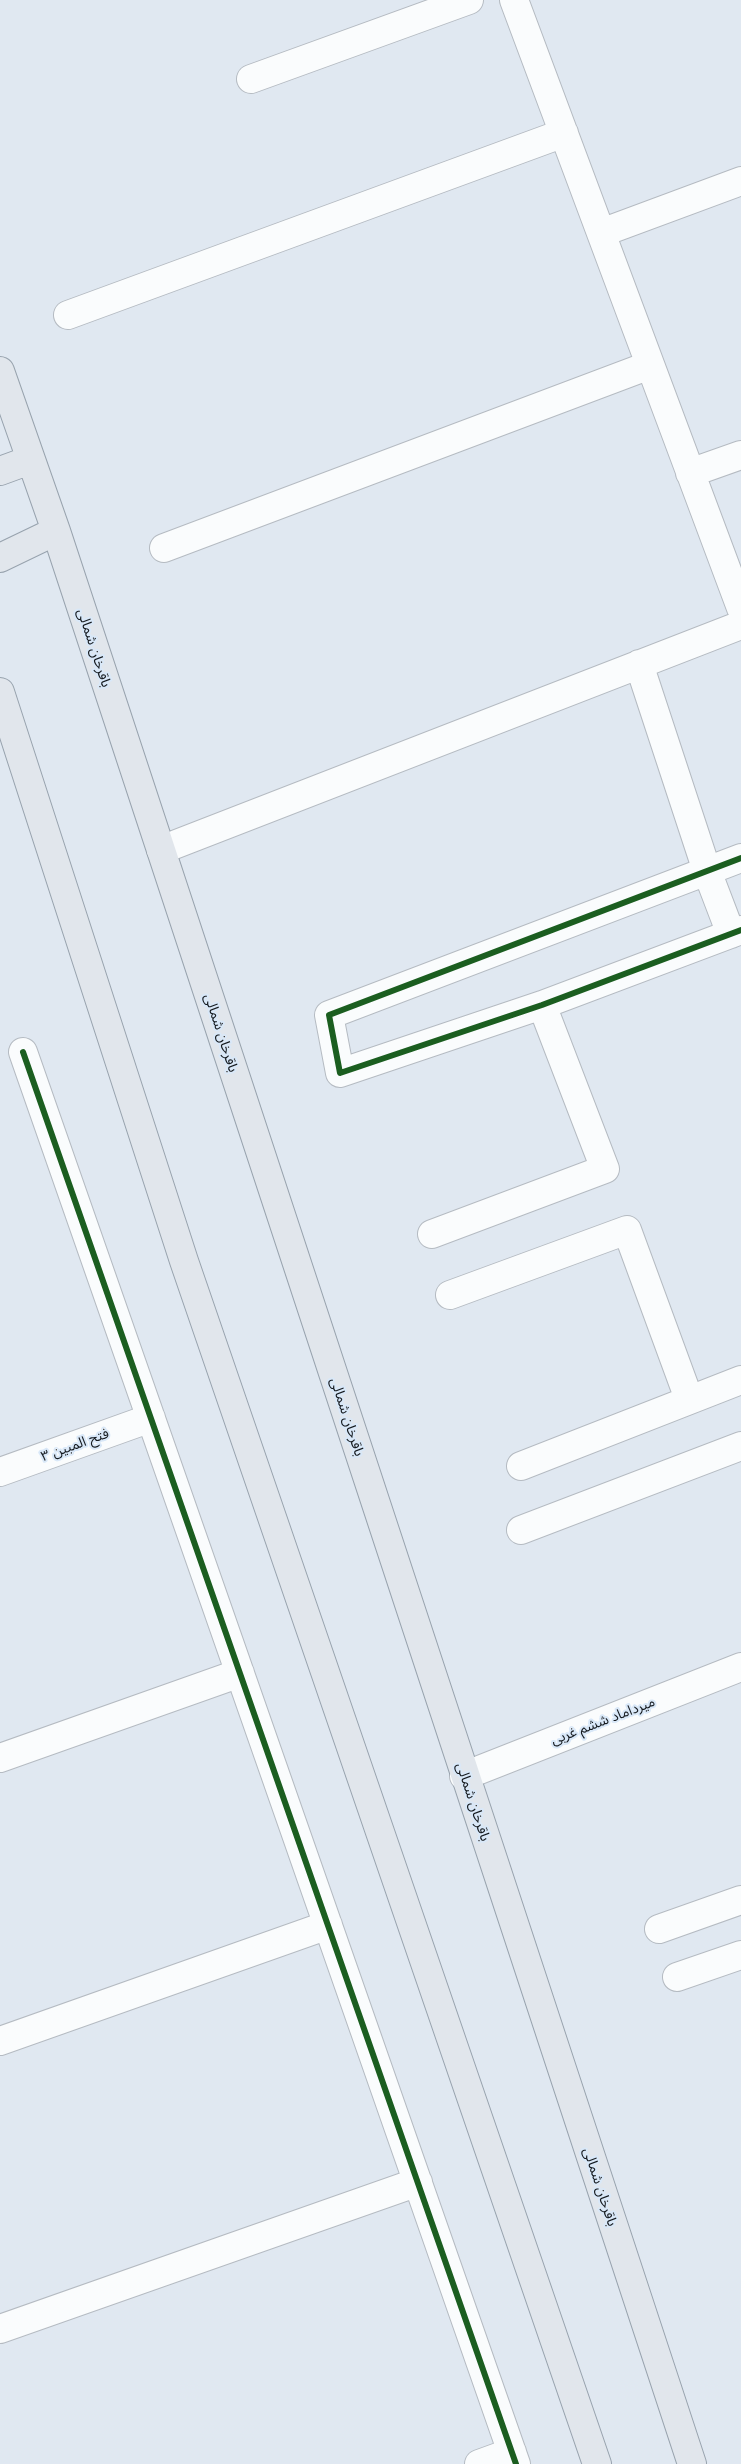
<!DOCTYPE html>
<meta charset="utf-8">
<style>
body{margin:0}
canvas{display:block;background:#e0e8f1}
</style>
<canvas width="741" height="2464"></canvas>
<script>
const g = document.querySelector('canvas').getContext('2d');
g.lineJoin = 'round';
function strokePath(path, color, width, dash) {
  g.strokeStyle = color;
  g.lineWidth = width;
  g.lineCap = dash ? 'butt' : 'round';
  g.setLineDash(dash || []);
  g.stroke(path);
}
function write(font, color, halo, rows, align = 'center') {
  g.font = font + ' Mulish,"Noto Sans Arabic",sans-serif';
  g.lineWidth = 4;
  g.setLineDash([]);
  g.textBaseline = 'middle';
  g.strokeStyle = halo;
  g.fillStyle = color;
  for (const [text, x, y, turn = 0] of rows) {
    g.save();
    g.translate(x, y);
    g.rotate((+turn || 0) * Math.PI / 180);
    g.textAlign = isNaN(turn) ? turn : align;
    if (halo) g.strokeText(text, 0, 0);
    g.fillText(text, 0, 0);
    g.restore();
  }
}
const minor = new Path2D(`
 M514 0 741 608
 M251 79 469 0
 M601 233 741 181
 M68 315 564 133
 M690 473 741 455
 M164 548 650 365
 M639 664 707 871 731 934
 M161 850 741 625
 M741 858 329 1015 340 1073 542 1005 741 930
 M23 1052 516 2464
 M432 1234 605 1169 542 1005
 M450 1295 627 1230 689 1399
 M521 1466 741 1380
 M0 1472 151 1418
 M521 1530 741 1446
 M0 1758 240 1673
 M464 1776 741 1667
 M659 1929 741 1900
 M677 1977 741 1955
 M0 2041 328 1925
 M0 2329 418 2182
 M479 2464 512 2452`);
const major = new Path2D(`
 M0 371 56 531 692 2464
 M0 471 30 460
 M0 558 56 531
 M0 692 184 1261 597 2464`);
strokePath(minor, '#b5bbc2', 30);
strokePath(major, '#98a3ae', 30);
strokePath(minor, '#fafcfd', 28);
strokePath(major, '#e1e6ec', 28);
strokePath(new Path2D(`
 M741 858 329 1015 340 1073 542 1005 741 930
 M23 1052 516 2464`), '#1b5e20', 6);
write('14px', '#14191e', '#d9e8f8', [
 ["باقرخان شمالی",94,648,72],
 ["باقرخان شمالی",221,1033,72],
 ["باقرخان شمالی",347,1417,72],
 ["فتح المبین ۳",75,1445,-20],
 ["میرداماد ششم غربی",603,1721,-21],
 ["باقرخان شمالی",473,1802,72],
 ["باقرخان شمالی",600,2187,72]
]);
</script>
